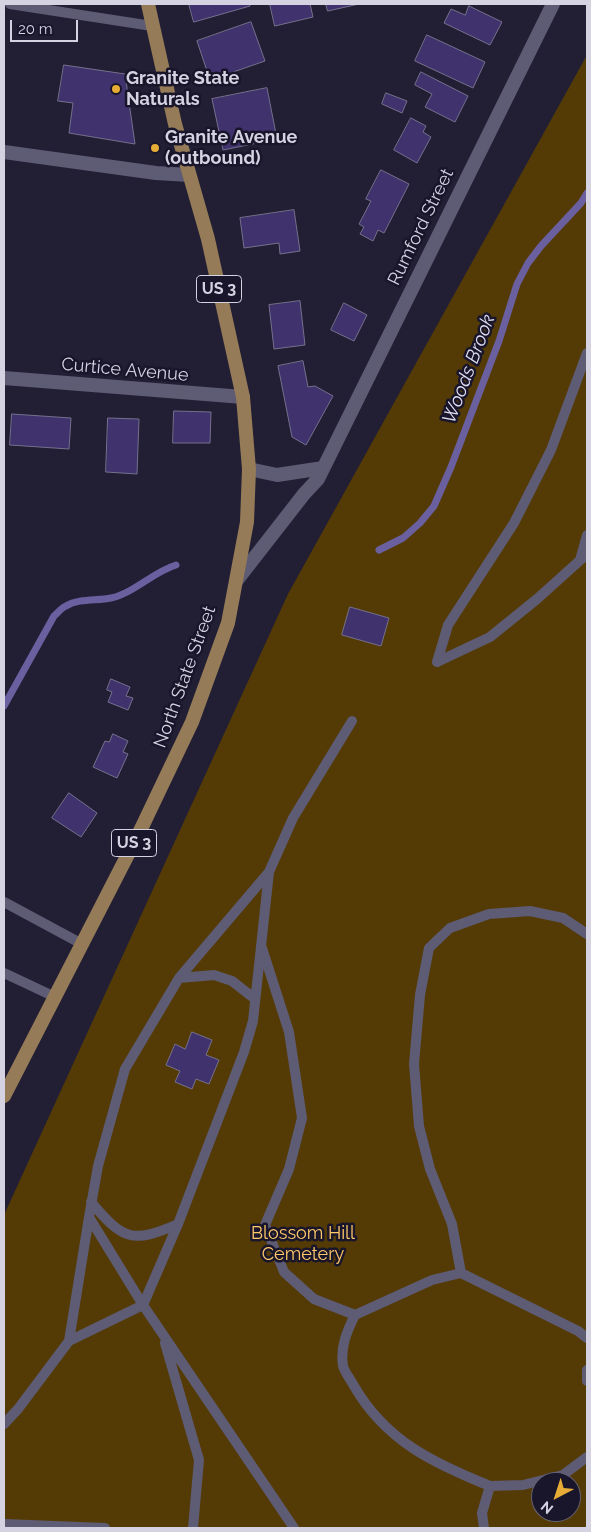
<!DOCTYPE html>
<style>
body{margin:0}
#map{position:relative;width:591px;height:1532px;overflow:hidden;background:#221f35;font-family:Raleway,sans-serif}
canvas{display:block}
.frame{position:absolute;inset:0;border:5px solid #d5d3e2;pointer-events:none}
.north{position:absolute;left:531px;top:1472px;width:50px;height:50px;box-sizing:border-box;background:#19152a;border:1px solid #646174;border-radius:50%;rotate:220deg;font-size:14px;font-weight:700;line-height:20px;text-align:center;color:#d5d3e2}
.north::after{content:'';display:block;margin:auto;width:18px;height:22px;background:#e7ac36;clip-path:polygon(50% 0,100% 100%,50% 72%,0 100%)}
.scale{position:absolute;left:10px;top:20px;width:68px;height:22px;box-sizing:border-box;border:2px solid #d5d3e2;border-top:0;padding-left:6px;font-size:15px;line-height:18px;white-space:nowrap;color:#d5d3e2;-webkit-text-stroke:4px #19152a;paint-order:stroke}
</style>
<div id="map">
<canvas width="591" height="1532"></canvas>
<div class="frame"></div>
<div class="north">N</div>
<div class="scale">20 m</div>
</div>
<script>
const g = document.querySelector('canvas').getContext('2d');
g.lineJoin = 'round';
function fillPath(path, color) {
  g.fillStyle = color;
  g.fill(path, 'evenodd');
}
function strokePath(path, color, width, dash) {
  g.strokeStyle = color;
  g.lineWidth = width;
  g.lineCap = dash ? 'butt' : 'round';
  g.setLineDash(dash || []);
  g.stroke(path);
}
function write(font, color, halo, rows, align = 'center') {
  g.font = font + ' Raleway,sans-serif';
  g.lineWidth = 5;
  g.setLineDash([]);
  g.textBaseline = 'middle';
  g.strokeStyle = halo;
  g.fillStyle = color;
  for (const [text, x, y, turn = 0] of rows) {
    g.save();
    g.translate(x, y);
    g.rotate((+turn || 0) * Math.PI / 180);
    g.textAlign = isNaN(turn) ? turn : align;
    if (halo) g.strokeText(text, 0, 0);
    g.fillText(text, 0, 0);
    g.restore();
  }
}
fillPath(new Path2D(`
 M587 55V1528H4V1215L288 594ZM541 1482H571V1512H541Z`), '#543b06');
strokePath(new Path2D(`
 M379 550 403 538 420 523 434 506 451 467 499 341 517 284 528 263 541 246 581 203 587 193
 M4 706 54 616C58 613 61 608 66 606 79 598 97 601 111 598 134 593 153 572 176 565`), '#6b609f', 7);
const building = new Path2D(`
 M189 4H250V6L194 22Z
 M270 4H310L313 17 275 26Z
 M326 4H359L328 11Z
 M469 6 502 22 490 45 444 23 451 9 465 15Z
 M251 22 265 61 210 80 197 41Z
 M427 35 485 62 473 88 415 61Z
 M64 65 125 74 135 144 69 133 73 103 58 101Z
 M421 72 468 96 455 122 425 107 432 94 415 85Z
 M267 88 277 139 223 150 212 99Z
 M386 93 407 101 402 113 382 104Z
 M411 118 426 126 423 132 431 137 417 163 394 150Z
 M381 170 409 184 384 233 378 230 373 241 360 234 364 227 359 224 371 201 366 199Z
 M294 210 300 251 280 254 279 243 244 248 240 218Z
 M300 301 305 345 274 349 269 305Z
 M344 303 367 315 354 341 331 330Z
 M303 361 308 387 315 386 333 396 306 445 292 437 278 366Z
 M174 411 211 412 210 443H173Z
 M12 414 71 418 69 449 10 445Z
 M108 418 139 419 137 474 106 472Z
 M350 607 389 618 381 646 342 635Z
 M111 679 130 687 126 696 133 698 128 710 108 702 112 692 107 690Z
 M113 734 128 741 123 752 128 754 117 778 93 767 105 741 109 742Z
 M69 793 97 813 81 837 52 818Z
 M192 1032 212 1040 206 1055 219 1060 209 1084 196 1079 192 1089 175 1082 180 1071 166 1065 175 1044 185 1049Z`);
fillPath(building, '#3f326d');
strokePath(building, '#75718c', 1);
strokePath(new Path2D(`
 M10 4 152 26
 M580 560 587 535
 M437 662 448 625 514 523 551 450 587 353
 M437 662 490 637 537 599 587 554
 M269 872 253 1021 244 1052 178 1224 143 1305 294 1528
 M4 902 82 944
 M262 948 289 1032 302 1118 289 1169 265 1225 284 1272 314 1299 355 1315 432 1280 461 1273 578 1331 587 1338
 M4 973 55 997
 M179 978 214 975 232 981 255 999
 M91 1202C123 1240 132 1244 178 1224
 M461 1273 452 1224 430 1169 419 1126 414 1064 420 995 429 948 450 928 489 914 530 911 563 918 587 934
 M355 1315C347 1331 340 1347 343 1366 345 1373 351 1380 354 1386 386 1441 433 1463 490 1486
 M69 1341 89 1217
 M165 1343 199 1460 193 1528
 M587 1370V1381
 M4 1424 18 1409 69 1341 143 1305 89 1217 98 1166 125 1069 179 978 269 872 293 818 352 721
 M4 1524 105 1528
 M484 1528 482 1513 490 1486 523 1485 563 1475 587 1457`), '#5e5b74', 10);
strokePath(new Path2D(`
 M4 152 156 173 189 175
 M4 378 243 397
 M249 469 277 475 323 468
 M237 580 304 494 318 479 553 4`), '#5e5b74', 14);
strokePath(new Path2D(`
 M4 1096 141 829 192 722 228 623 247 522 249 469 243 397 208 239 175 124 148 4`), '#957b57', 14);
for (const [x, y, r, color] of [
 [116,89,5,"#e7ac36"],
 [155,148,5,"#e7ac36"]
]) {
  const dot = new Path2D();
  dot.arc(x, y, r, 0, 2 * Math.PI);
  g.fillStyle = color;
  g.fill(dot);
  strokePath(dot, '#19152a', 2);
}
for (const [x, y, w] of [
 [219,289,45],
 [134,843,45]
]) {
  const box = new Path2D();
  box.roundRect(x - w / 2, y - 13.5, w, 27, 4);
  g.fillStyle = '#19152a';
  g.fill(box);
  strokePath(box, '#d5d3e2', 1);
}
write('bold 16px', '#d5d3e2', null, [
 ["US 3",219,289],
 ["US 3",134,843]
]);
write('bold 18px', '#d5d3e2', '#19152a', [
 ["Granite State",126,79],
 ["Naturals",126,100],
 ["Granite Avenue",165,138],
 ["(outbound)",165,159]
], 'left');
write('18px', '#d5d3e2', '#19152a', [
 ["Rumford Street",421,227,-64],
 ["Curtice Avenue",125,370,5],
 ["North State Street",185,677,-70]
]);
write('18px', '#fec869', '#19152a', [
 ["Blossom Hill",303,1234],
 ["Cemetery",303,1255]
]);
write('italic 19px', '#e2e0f3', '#19152a', [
 ["Woods Brook",469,369,-69]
]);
</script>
